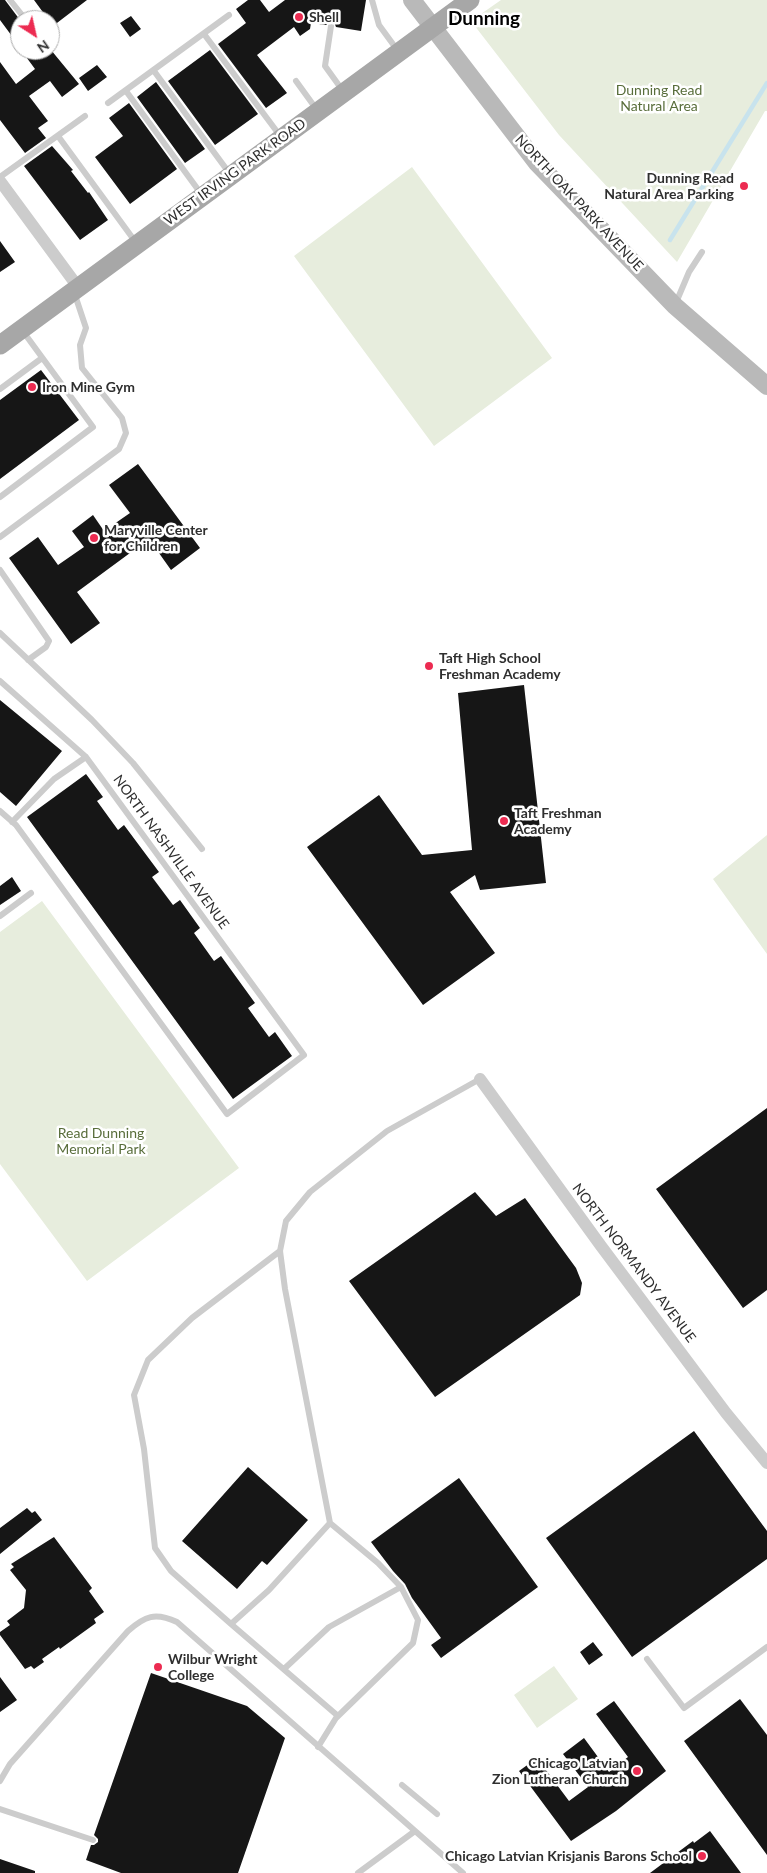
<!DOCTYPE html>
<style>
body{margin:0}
#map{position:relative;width:767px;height:1873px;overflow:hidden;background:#fff;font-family:Lato,sans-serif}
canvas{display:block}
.north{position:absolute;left:10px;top:10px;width:50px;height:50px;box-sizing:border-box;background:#fff;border:1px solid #acacac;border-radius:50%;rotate:145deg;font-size:14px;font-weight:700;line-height:20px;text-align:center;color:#2f2f2f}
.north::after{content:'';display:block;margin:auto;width:18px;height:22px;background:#ec2b51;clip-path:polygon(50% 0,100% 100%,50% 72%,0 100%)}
</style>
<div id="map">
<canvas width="767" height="1873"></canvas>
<div class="north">N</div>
</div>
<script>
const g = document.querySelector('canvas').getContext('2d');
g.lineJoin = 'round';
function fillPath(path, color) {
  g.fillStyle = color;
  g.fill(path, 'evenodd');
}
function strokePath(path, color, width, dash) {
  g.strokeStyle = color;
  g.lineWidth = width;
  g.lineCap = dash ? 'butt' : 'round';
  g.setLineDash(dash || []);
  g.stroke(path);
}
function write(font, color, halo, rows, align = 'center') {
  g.font = font + ' Lato,sans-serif';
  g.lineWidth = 5;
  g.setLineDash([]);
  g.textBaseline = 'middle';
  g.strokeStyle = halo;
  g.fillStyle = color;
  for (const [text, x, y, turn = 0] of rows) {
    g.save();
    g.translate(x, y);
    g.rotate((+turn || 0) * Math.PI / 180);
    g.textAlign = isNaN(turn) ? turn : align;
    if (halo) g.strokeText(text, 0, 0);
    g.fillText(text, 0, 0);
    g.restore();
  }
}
fillPath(new Path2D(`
 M501 0H767V111H765L677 262 559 135 471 21Z
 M412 167 552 358 434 446 294 256Z
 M767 835V954L713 879Z
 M42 901 239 1168 87 1281 0 1164V932Z
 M554 1666 578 1699 537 1728 514 1695Z`), '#e7eddd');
strokePath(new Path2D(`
 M670 240 767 83`), '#c8e3ed', 4.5);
fillPath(new Path2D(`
 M0 0H5L20 20V47L0 20Z
 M34 0H87L53 26Z
 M248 0H260L269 12 285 0H366L361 31 336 27 334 22 331 21 326 25 311 23 310 29 300 36 294 27 257 55 287 93 266 108 218 44 246 23 236 9Z
 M131 16 141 29 130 37 120 23Z
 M21 50H51L79 84 62 97 50 81 29 96 48 121 38 128 46 138 25 153 0 120V62L16 84 35 69Z
 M210 50 258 114 215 145 168 81Z
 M97 65 107 77 88 91 79 78Z
 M156 82 205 149 185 163 137 97Z
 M129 103 177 169 130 204 95 157 123 136 109 118Z
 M52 146 73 170 71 171 88 193 89 192 108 220 80 240 24 166Z
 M0 241 15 262 0 272Z
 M41 370 79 420 0 479V400Z
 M138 464 200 548 171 570 149 539 77 592 100 623 71 644 9 558 38 537 58 565 84 547 72 531 93 515 104 531 130 513 109 485Z
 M524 685 546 883 480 890 475 875 450 892 495 953 423 1005 307 847 379 795 422 855 472 850 458 693Z
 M0 700 62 751 16 806 0 792Z
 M86 774 103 797 97 801 118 830 124 825 159 872 152 877 173 905 180 900 200 928 194 933 214 961 221 956 255 1003 248 1008 269 1037 275 1032 292 1056 233 1099 27 817Z
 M12 877 21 891 0 905V886Z
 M767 1108V1290L743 1308 656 1189Z
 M475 1192 496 1216 525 1198 576 1268 582 1283 580 1295 435 1397 349 1281Z
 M694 1431 767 1531V1559L632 1657 546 1538Z
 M248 1467 308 1520 267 1565 262 1561 237 1589 182 1541Z
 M459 1478 538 1587 441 1658 431 1645 441 1638 412 1598 405 1584 393 1571 371 1542Z
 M27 1508 32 1513 35 1511 42 1520 0 1554V1528Z
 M54 1537 92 1588 89 1591 104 1612 94 1619 96 1623 60 1649 59 1647 42 1659 44 1662 34 1669 31 1666 25 1669 0 1635V1632L10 1625 7 1621 24 1608 26 1590 10 1570 14 1567 11 1564Z
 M593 1642 603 1655 589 1665 580 1652Z
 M151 1673 247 1706 285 1738 238 1873H121L86 1860 91 1845H94L98 1842V1839L94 1835Z
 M0 1677 17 1700 0 1712Z
 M740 1699 767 1735V1855L684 1741Z
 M614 1701 666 1771 616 1811 571 1841 519 1771 537 1758 569 1801 588 1787 563 1754 584 1738 609 1772 628 1757 596 1714Z
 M710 1831 741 1873H650L693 1841 694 1843Z
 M0 1859 35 1871V1873H0Z`), '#161616');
strokePath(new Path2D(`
 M10 0 26 20
 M372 0 379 25 398 51
 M331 26 325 66 343 91
 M204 34 281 137
 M154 71 230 174
 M296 81 317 110
 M126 91 202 195
 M108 103 229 15
 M58 136 137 244
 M0 177 85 116
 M675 305 689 272 702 252
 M0 389 42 358
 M0 497 93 427 22 330
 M0 537 119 449 126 433 122 418 82 368 80 345 86 328 74 292
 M0 570 49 641 46 647 28 660
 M0 633 92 720 133 763 202 849
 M0 681 86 757 304 1055 227 1114 16 825 0 811
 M12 822 54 779 86 757
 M0 916 31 893
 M231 1624 171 1571 155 1548 144 1449 134 1395 148 1360 192 1318 280 1251
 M647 1659 684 1708 767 1647
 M284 1669 329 1627 401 1587
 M338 1716 231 1624 269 1590 330 1523 285 1289 280 1251 286 1221 310 1192 387 1131 480 1079
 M318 1747 336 1718 413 1643 418 1620 401 1587 378 1563 330 1523
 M0 1781 10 1764 128 1631C145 1616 155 1612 177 1622L463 1873
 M402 1785 437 1814
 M0 1809 93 1840
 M358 1873 415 1831`), '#ccc', 6);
strokePath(new Path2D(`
 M0 181 78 287
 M480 1079 601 1246 726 1413 767 1463`), '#ccc', 12);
strokePath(new Path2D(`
 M412 0 537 163 675 306 767 386`), '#b9b9b9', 18);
strokePath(new Path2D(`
 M0 345 470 0`), '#a7a7a7', 19);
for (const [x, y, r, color] of [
 [299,17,5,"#ec2b51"],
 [744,186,5,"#ec2b51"],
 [32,387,5,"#ec2b51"],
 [94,538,5,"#ec2b51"],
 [429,666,5,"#ec2b51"],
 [504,821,5,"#ec2b51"],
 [158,1667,5,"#ec2b51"],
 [637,1771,5,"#ec2b51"],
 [702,1856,5,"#ec2b51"]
]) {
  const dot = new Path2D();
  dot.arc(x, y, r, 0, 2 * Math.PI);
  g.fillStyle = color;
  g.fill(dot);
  strokePath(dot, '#fff', 2);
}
write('bold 14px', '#2f2f2f', '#fff', [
 ["Shell",309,17],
 ["Dunning Read",734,178,"right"],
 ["Natural Area Parking",734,194,"right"],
 ["Iron Mine Gym",42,387],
 ["Maryville Center",104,530],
 ["for Children",104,546],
 ["Taft High School",439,658],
 ["Freshman Academy",439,674],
 ["Taft Freshman",514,813],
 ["Academy",514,829],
 ["Wilbur Wright",168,1659],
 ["College",168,1675],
 ["Chicago Latvian",627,1763,"right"],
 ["Zion Lutheran Church",627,1779,"right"],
 ["Chicago Latvian Krisjanis Barons School",692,1856,"right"]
], 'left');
write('14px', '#586d3a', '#fff', [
 ["Dunning Read",659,90],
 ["Natural Area",659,106],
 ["Read Dunning",101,1133],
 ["Memorial Park",101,1149]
]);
write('14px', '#2f2f2f', '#fff', [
 ["WEST IRVING PARK ROAD",235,172,-36],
 ["NORTH OAK PARK AVENUE",579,203,47],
 ["NORTH NASHVILLE AVENUE",171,852,54],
 ["NORTH NORMANDY AVENUE",634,1263,53]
]);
write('bold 19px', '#000', '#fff', [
 ["Dunning",484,19]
]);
</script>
